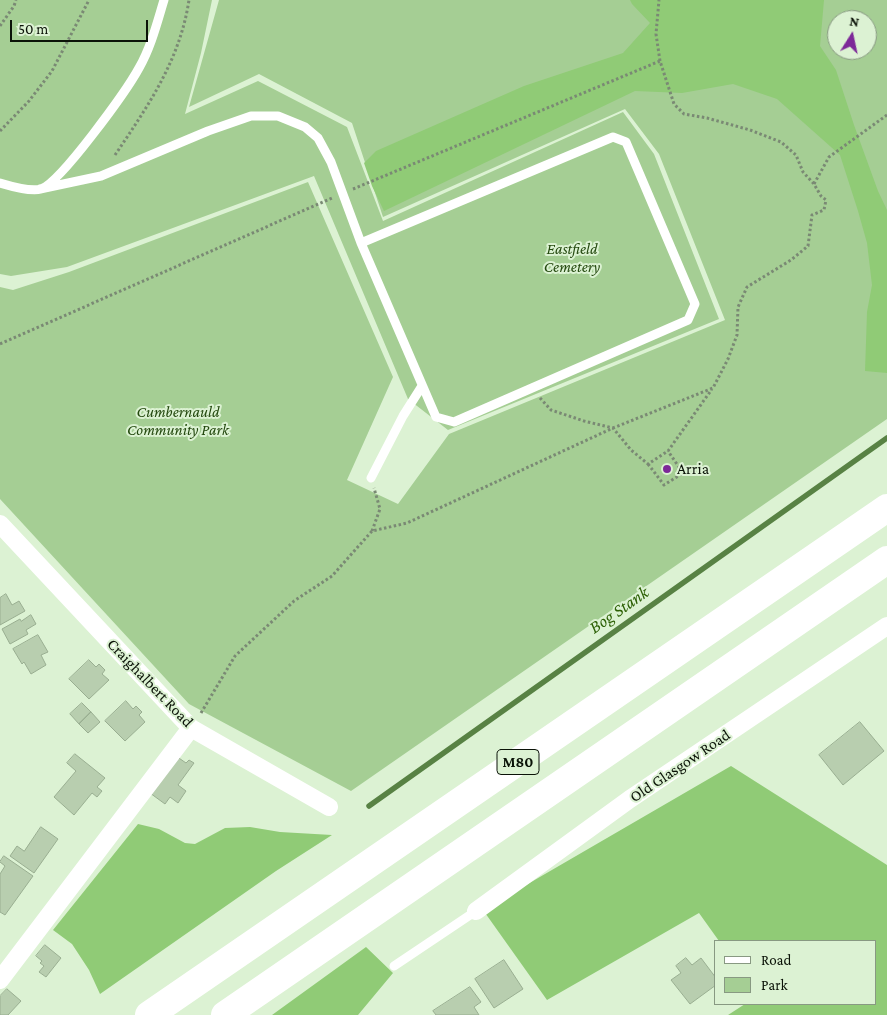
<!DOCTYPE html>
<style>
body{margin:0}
#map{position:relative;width:887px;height:1015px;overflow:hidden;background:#dcf2d3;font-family:"Crimson Pro",serif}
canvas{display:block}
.legend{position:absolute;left:714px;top:940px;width:162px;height:65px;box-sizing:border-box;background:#dcf2d3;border:1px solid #889982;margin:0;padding:6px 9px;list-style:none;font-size:15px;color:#0b1308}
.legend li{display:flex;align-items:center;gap:10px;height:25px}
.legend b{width:25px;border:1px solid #889982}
.north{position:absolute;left:827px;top:10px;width:50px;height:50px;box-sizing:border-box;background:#dcf2d3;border:1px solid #889982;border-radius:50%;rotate:10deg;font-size:14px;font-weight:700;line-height:20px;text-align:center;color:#0b1308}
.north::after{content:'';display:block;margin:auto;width:18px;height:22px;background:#7d2998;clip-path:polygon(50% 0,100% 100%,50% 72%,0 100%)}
.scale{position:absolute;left:10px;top:20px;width:138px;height:22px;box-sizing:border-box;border:2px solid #0b1308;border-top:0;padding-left:6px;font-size:15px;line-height:18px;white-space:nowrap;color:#0b1308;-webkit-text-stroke:4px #dcf2d3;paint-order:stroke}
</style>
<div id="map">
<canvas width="887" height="1015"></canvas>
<ul class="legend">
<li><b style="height:6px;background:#fff"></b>Road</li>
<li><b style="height:14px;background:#a5ce94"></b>Park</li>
</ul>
<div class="north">N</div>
<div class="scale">50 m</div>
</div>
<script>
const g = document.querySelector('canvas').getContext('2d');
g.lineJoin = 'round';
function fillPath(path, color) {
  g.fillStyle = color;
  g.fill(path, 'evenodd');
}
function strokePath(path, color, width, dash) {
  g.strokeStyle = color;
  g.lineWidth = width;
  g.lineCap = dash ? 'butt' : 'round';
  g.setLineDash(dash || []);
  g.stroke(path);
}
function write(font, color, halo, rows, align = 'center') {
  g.font = font + ' "Crimson Pro",serif';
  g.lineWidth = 4;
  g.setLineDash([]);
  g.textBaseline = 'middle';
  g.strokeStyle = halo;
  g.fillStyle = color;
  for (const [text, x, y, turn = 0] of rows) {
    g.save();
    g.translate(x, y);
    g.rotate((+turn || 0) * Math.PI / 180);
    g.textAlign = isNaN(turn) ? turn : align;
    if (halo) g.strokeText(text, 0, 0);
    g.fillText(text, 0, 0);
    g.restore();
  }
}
fillPath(new Path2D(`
 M0 0H212L201 53 185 114 258 81 347 127 383 221 623 112 654 154 719 319 448 430 408 399 314 176 67 267 11 276 0 274Z
 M219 0H887V419L351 791 189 704 0 499V287L13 290 69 272 308 182 393 377 347 480 398 504 449 434 725 320 659 154 625 109 383 217 352 123 259 74 189 107ZM837 20H867V50H837Z`), '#a5ce94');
fillPath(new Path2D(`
 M630 0H824L820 46 836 70 854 125 878 191 887 210V373L865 371 867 312 872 285 867 243 858 211 840 155 777 99 733 84 682 93 635 91 384 211 372 186 364 163 376 151 524 86 623 53 650 23 632 4Z
 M731 766 887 865V1015H728L745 1004H876V941H719L699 913 547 1000 483 910Z
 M138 824 159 829 185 843 195 844 225 828 250 827 280 832 332 835 276 871 100 994 89 970 72 944 53 930Z
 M366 947 393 973 358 1015H272Z`), '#90cb76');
strokePath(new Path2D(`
 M369 806 887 438`), '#588244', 5.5);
const building = new Path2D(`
 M6 594 12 605 19 601 25 611 0 625V598Z
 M31 615 36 624 26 630 28 634 10 644 2 629 20 619 21 621Z
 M38 635 48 652 41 655 46 665 31 674 24 662 22 664 13 649Z
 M89 660 96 667 99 664 105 670 102 674 109 680 89 699 69 679Z
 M126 701 133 709 136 706 142 712 139 715 145 722 125 741 105 721Z
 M82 703 91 712 79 724 70 714Z
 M91 712 100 722 88 733 79 724Z
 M860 722 884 751 843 785 819 755Z
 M75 754 105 778 97 787 102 791 97 797 92 793 74 815 54 797 76 771 67 763Z
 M176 756 186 763 189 760 194 763 178 785 186 791 178 803 170 797 165 804 150 793Z
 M41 827 58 839 34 873 10 856 17 846 24 851Z
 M4 856 33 876 5 915 0 912V874L5 866 0 862Z
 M45 945 61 958 46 977 39 972 44 966 40 963 42 961 36 956Z
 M686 958 692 965 701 958 716 978V985L690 1004 671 980 681 973 676 966Z
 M504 960 523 989 494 1008 475 979Z
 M470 987 481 1002 474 1007 479 1015H436L433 1011Z
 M7 989 21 1001 8 1015H0V996Z`);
fillPath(building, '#b8ceaf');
strokePath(building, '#99ae91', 1);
strokePath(new Path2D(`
 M0 26 14 6 16 0
 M0 131 29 101 52 71 89 0
 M115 155C148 106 180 60 189 0
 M814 184 829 157 887 115
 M353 189 660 61
 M0 344 332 198
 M540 398 551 410 584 421 613 428 631 450 648 464 668 451 712 389
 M648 464 664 485 683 473 668 451
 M372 531 380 509 374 488
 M201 713 235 656 294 601 332 576 372 531 407 523 613 428 713 388 728 359 737 335 738 307 747 287 791 260 808 246 812 215 824 210 826 200 821 196 814 184 803 172 796 155 781 142 750 130 707 118 684 114 674 104 660 61 656 34 659 0`), '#7a8974', 3, [2.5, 2.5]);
strokePath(new Path2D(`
 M0 183C10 186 31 192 41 189 61 182 127 90 139 68 151 47 157 23 164 0
 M40 189 101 176 208 131 251 116H278L305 127 318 138 331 162 361 243 436 417 454 422 688 320 695 304 626 142 613 137 361 243
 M371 478 403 416 422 386
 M394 966 476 911`), '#fff', 9);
strokePath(new Path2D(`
 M0 524 191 728 329 807
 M476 911 630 799 887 626
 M0 980 191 728`), '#fff', 18);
strokePath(new Path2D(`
 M149 1015 887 508
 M225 1015 887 560`), '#fff', 28);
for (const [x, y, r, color] of [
 [667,469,5,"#7d2998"]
]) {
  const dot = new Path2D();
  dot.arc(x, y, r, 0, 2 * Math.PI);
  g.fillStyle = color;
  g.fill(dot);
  strokePath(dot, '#dcf2d3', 2);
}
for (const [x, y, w] of [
 [518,762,42]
]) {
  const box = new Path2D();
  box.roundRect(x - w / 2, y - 12.5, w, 25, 4);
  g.fillStyle = '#dcf2d3';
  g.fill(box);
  strokePath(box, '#0b1308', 1);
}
write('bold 15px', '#0b1308', null, [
 ["M80",518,762]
]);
write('italic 16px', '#23480e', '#dcf2d3', [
 ["Eastfield",572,249],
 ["Cemetery",572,267],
 ["Cumbernauld",178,412],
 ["Community Park",178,430]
]);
write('16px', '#0b1308', '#dcf2d3', [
 ["Arria",677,469]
], 'left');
write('16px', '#0b1308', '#dcf2d3', [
 ["Craighalbert Road",150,683,46],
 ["Old Glasgow Road",680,766,-34]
]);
write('italic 18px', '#2c6005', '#dcf2d3', [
 ["Bog Stank",619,610,-35]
]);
</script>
